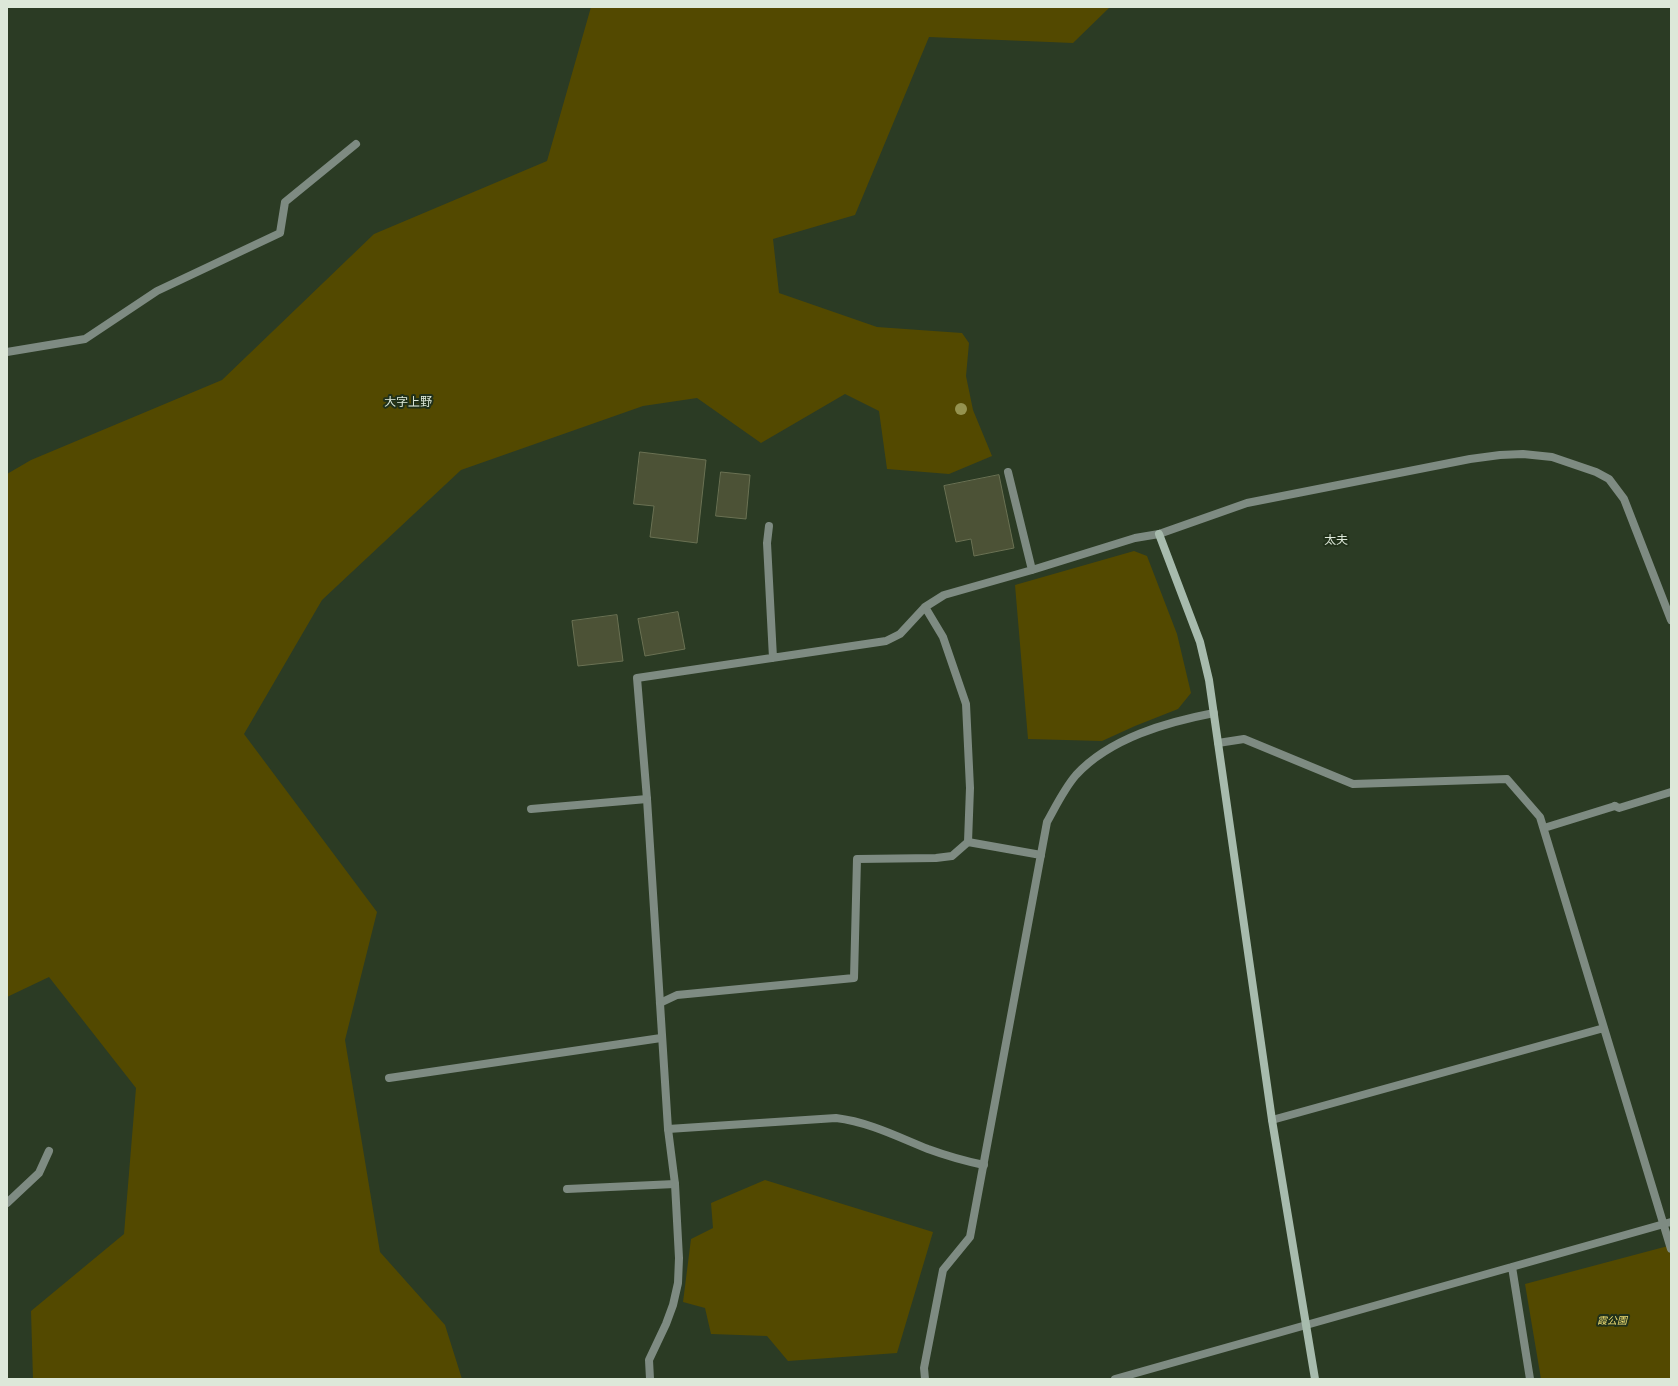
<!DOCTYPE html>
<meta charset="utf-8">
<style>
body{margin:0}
#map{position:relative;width:1678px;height:1386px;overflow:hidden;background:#2b3b24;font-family:Bitter,serif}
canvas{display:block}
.frame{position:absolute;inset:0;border:8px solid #dde8d9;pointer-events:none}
</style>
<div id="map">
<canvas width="1678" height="1386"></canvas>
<div class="frame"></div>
</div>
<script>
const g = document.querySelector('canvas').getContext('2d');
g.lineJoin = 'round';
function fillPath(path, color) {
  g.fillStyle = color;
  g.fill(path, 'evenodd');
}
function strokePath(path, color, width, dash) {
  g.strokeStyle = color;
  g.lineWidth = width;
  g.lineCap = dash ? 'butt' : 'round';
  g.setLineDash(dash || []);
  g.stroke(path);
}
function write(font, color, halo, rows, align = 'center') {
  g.font = font + ' Bitter,"Noto Sans JP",serif';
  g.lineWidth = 4;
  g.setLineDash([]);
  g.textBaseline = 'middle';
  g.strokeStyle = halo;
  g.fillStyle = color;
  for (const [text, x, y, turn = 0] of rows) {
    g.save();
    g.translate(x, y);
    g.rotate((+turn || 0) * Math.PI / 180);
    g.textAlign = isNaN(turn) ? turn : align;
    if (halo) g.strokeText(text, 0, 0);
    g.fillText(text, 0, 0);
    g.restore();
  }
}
fillPath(new Path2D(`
 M591 7H1110L1073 43 929 37 855 215 773 239 779 293 877 327 962 333 969 343 966 376 973 410 992 456 949 474 887 469 879 411 845 394 761 443 697 398 643 406 461 470 322 600 244 734 377 912 345 1040 380 1252 445 1325 462 1379H33L31 1311 124 1234 136 1088 49 977 7 997V474L31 460 222 380 374 234 547 161Z
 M1134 551 1147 556 1177 634 1191 693 1178 709 1135 726 1102 741 1028 739 1015 585Z
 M765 1180 933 1232 897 1353 788 1361 767 1336 711 1334 705 1308 683 1302 691 1239 713 1228 711 1203Z
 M1668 1246 1671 1256V1379H1541L1525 1284Z`), '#534900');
const building = new Path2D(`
 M640 452 706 460 697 543 650 537 654 506 634 504Z
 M721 472 750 475 746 519 716 516Z
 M999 475 1014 548 974 556 971 539 956 542 944 486Z
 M678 612 685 649 645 656 638 619Z
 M617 615 623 661 578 666 572 621Z`);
fillPath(building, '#4c5236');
strokePath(building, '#6a7153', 1);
strokePath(new Path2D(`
 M1615 806 1619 808 1671 792
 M531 809 647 799
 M660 1003 677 995 854 978 857 859 936 858 952 856 968 842 1041 855
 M389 1078 661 1038
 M668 1129 836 1118C869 1122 898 1137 928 1149 947 1156 965 1161 984 1165
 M567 1189 675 1184`), '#7e8b82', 8);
strokePath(new Path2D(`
 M7 352 85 339 157 291 280 233 285 202 356 144
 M1008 472 1032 570
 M769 526 767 543 773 658
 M925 607 943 637 966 704 970 788 968 842
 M1218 743 1244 739 1353 784 1507 779 1540 817 1671 1249
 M1544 828 1615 806
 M1272 1120 1604 1028
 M7 1203 39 1173 49 1151
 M1512 1267 1530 1379
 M650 1379 649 1360 666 1324 673 1305 678 1283 679 1258 675 1184 668 1129 647 799 637 678 886 641 900 634 925 607 944 595 1032 570 1135 538 1159 534 1247 503 1470 459 1500 455 1523 454 1552 457 1596 472 1609 479 1624 499 1671 620
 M925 1379 924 1368 943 1270 970 1237 1047 822C1056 806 1064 789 1076 775 1110 738 1167 722 1214 713
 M1115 1379 1671 1222`), '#7e8b82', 8);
strokePath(new Path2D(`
 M1159 534 1200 642 1209 680 1272 1120 1315 1379`), '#a7bbad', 8);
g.fillStyle = '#95934f';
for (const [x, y] of [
 [961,409]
]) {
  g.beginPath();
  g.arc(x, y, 6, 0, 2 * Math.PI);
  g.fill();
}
write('italic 10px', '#ecdb72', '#21311a', [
 ["霞公園",1612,1321]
]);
write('12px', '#dde8d9', '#21311a', [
 ["大字上野",408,403],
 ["太夫",1336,541]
]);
</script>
